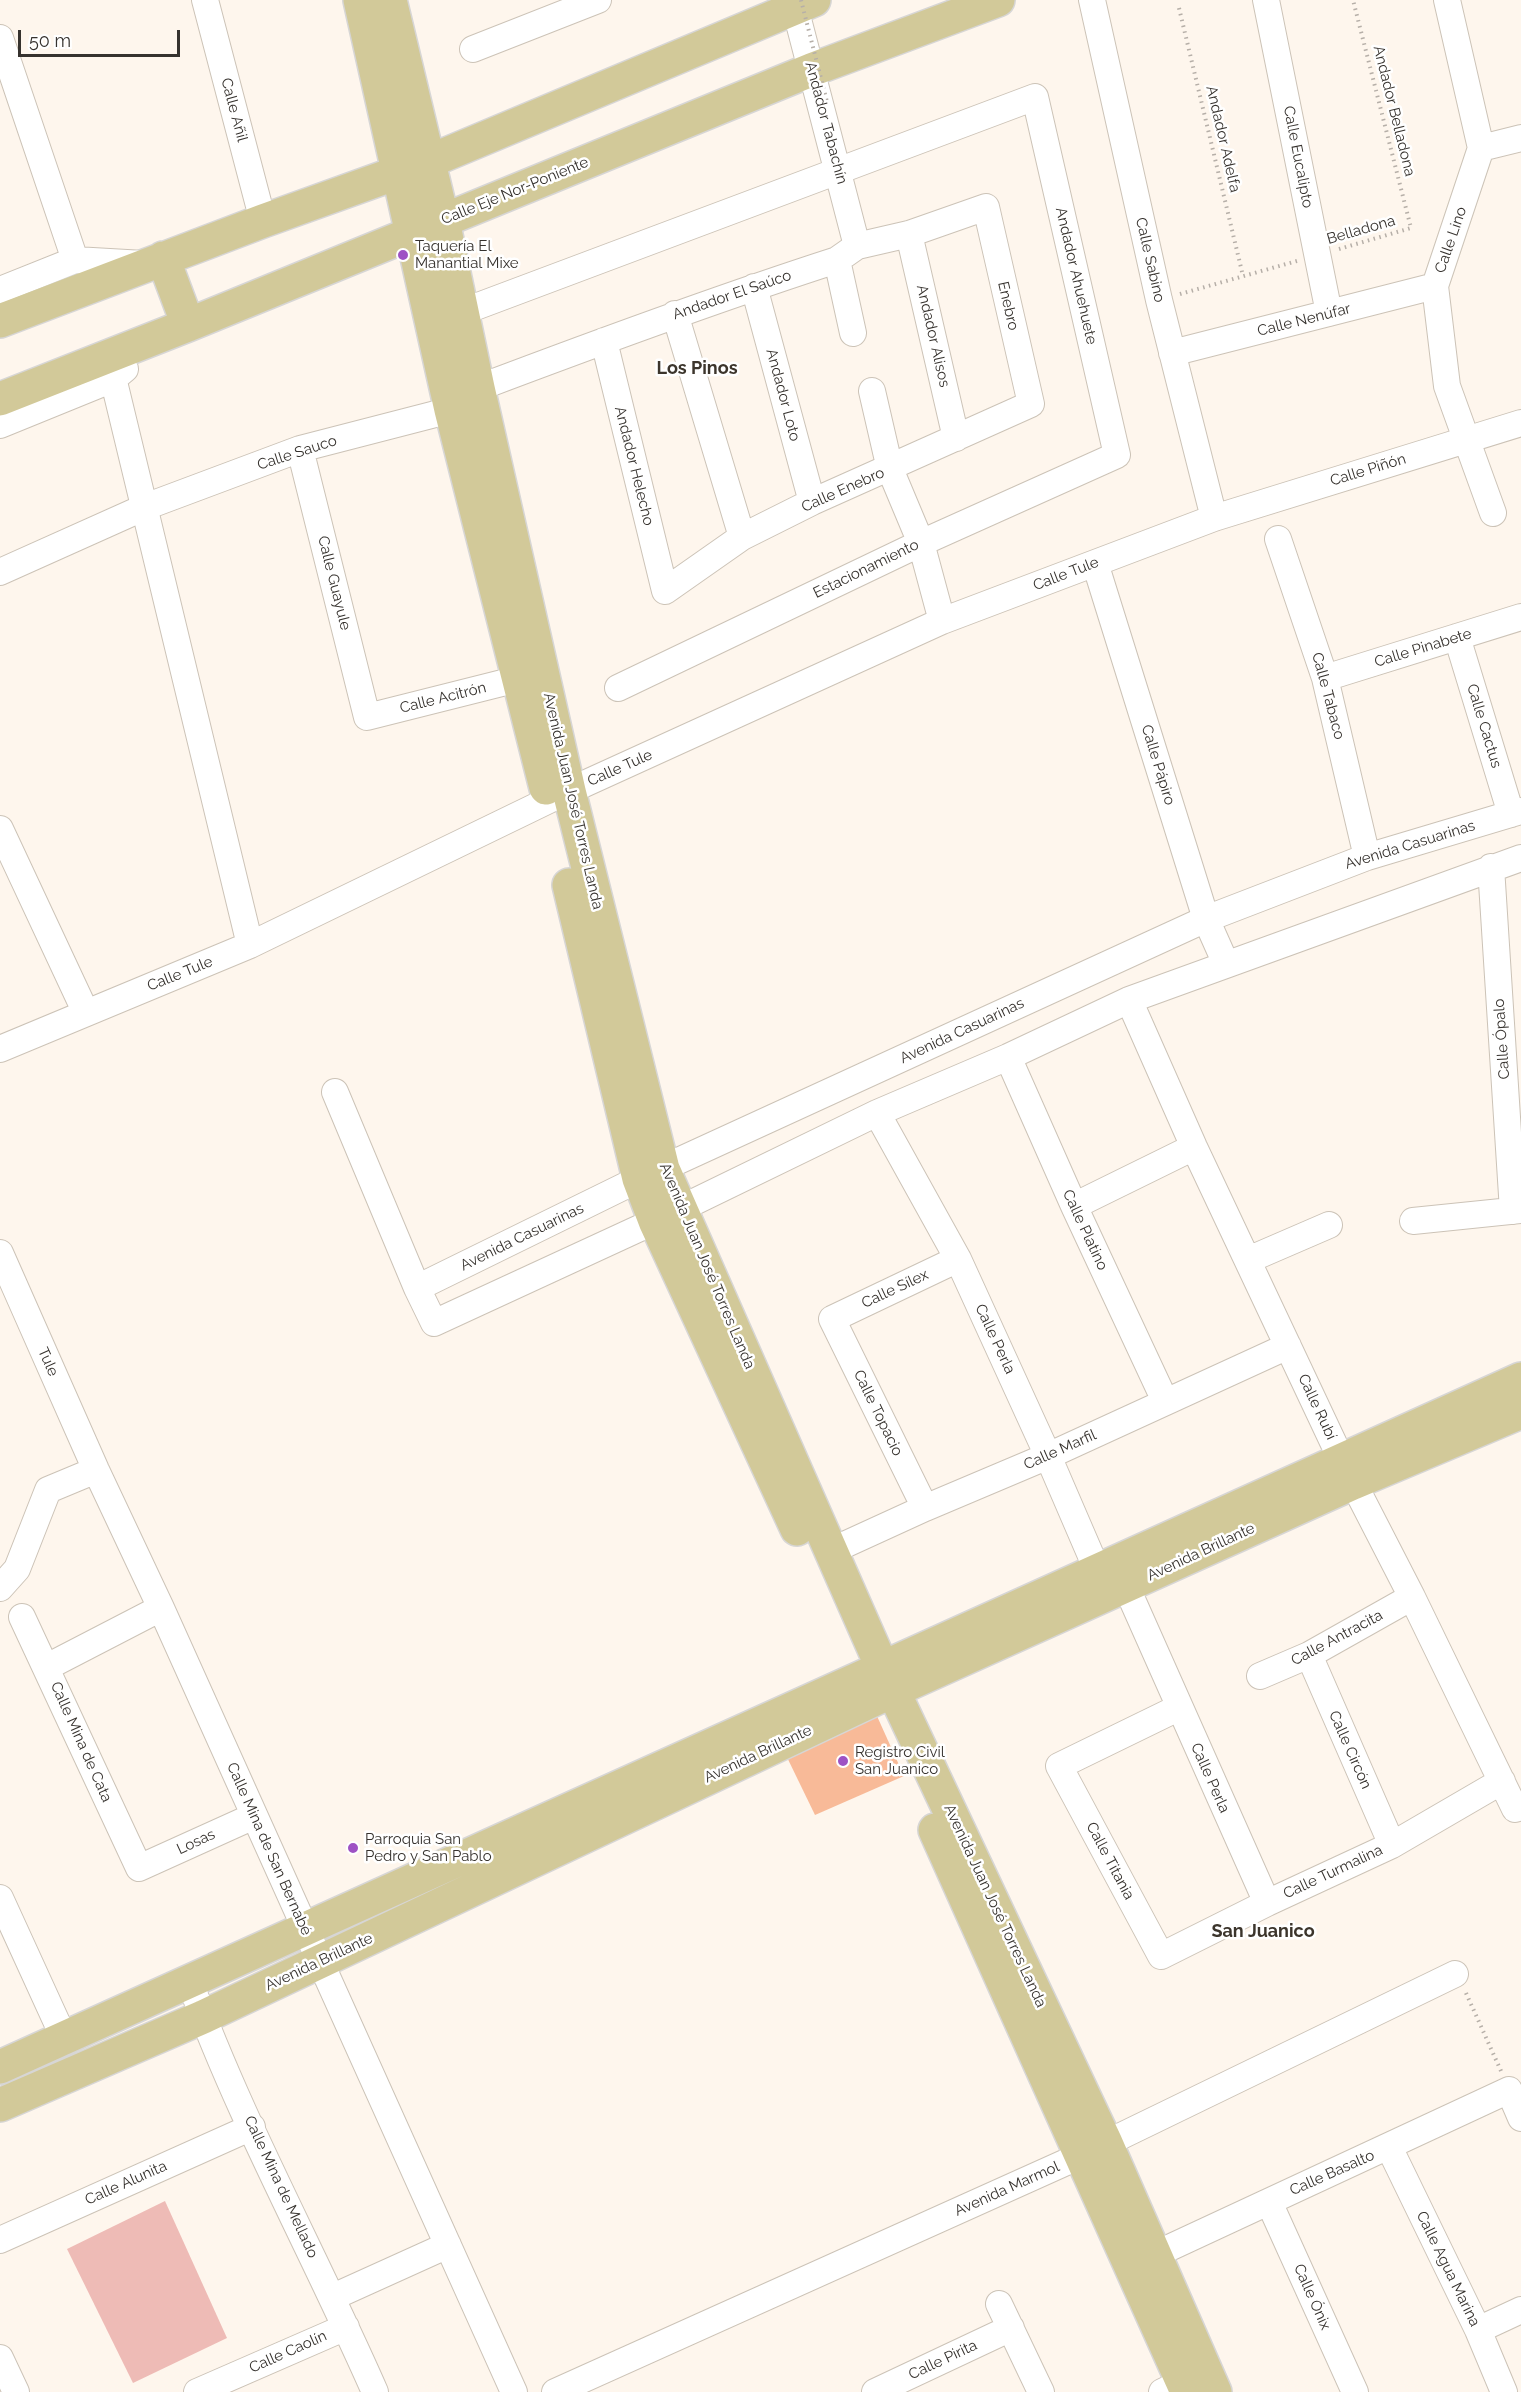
<!DOCTYPE html>
<meta charset="utf-8">
<style>
body{margin:0}
#map{position:relative;width:1521px;height:2392px;overflow:hidden;background:#fef6ed;font-family:Raleway,sans-serif}
canvas{display:block}
.scale{position:absolute;left:18px;top:30px;width:162px;height:27px;box-sizing:border-box;border:3px solid #36322e;border-top:0;padding-left:8px;font-size:18px;line-height:21px;white-space:nowrap;color:#36322e;-webkit-text-stroke:4px #fff;paint-order:stroke}
</style>
<div id="map">
<canvas width="1521" height="2392"></canvas>
<div class="scale">50 m</div>
</div>
<script>
const g = document.querySelector('canvas').getContext('2d');
g.lineJoin = 'round';
function fillPath(path, color) {
  g.fillStyle = color;
  g.fill(path, 'evenodd');
}
function strokePath(path, color, width, dash) {
  g.strokeStyle = color;
  g.lineWidth = width;
  g.lineCap = dash ? 'butt' : 'round';
  g.setLineDash(dash || []);
  g.stroke(path);
}
function write(font, color, halo, rows, align = 'center') {
  g.font = font + ' Raleway,sans-serif';
  g.lineWidth = 5;
  g.setLineDash([]);
  g.textBaseline = 'middle';
  g.strokeStyle = halo;
  g.fillStyle = color;
  for (const [text, x, y, turn = 0] of rows) {
    g.save();
    g.translate(x, y);
    g.rotate((+turn || 0) * Math.PI / 180);
    g.textAlign = isNaN(turn) ? turn : align;
    if (halo) g.strokeText(text, 0, 0);
    g.fillText(text, 0, 0);
    g.restore();
  }
}
fillPath(new Path2D(`
 M165 2201 227 2338 133 2383 67 2249Z`), '#eebbb6');
fillPath(new Path2D(`
 M872 1705 904 1776 815 1815 782 1747Z`), '#f8ba98');
const minor = new Path2D(`
 M205 0 263 221
 M793 0 857 246
 M1092 0 1159 300 1214 518
 M1266 0 1329 313
 M1447 0 1481 148 1435 286 1447 386 1493 513
 M0 38 75 260
 M473 49 598 0
 M1481 148 1521 138
 M909 234 956 438
 M837 260 853 333
 M754 287 812 502
 M0 290 75 260 144 264
 M462 312 1035 97 1117 455 921 543 618 688
 M675 314 742 537
 M1172 353 1435 286
 M108 357 250 945
 M478 388C597 343 716 299 837 260L857 246 909 234 986 207 1031 404 812 502 742 537 665 591 604 341
 M872 391 890 469 921 543 942 621
 M0 425 113 379 125 369
 M300 449 367 717 518 679
 M1278 539 1325 678 1367 857
 M1095 563 1206 919 1226 964
 M0 572 145 507 300 449 451 410
 M1457 637 1511 814
 M1325 678 1521 617
 M0 829 86 1013
 M1491 867 1513 1211
 M1129 1000 1194 1147 1342 1461 1412 1597 1515 1809 1521 1807
 M0 1049 250 945 549 800 942 621 1214 518 1521 423
 M1008 1057 1074 1206 1165 1401
 M335 1092 417 1288 434 1323 655 1221 877 1113 1008 1057 1129 1000 1521 858
 M877 1113 958 1259 1048 1456 1098 1572
 M1074 1206 1194 1147
 M1413 1221 1521 1210
 M0 1253 96 1470 161 1608 514 2392
 M1248 1260 1329 1225
 M417 1288 639 1179 1206 919 1367 857 1521 811
 M925 1508 832 1319 958 1259
 M831 1551 925 1508 1048 1456 1288 1346
 M1126 1586 1267 1903
 M0 1588 17 1569 48 1490 96 1470
 M22 1617 139 1868 254 1816
 M1309 1655 1392 1845
 M47 1667 161 1608
 M1260 1676 1309 1655 1412 1597
 M1178 1708 1059 1766 1161 1956 1267 1903 1392 1845 1502 1781
 M0 1898 64 2038
 M190 1982C241 2122 315 2255 375 2392
 M1389 2147 1478 2330 1504 2392
 M1269 2202 1355 2392
 M0 2240 252 2127
 M1154 2255 1509 2090 1521 2118
 M333 2297 448 2245
 M999 2304 1041 2392
 M1478 2330 1521 2310
 M0 2358 16 2392
 M197 2392 346 2327
 M555 2392 1082 2155 1455 1974
 M875 2392 1011 2328
 M1162 2392 1197 2375`);
const major = new Path2D(`
 M360 0 451 410 546 788
 M390 0 443 221 478 388 569 791 663 1169 882 1667 1106 2143 1215 2392
 M163 258 188 325
 M0 321 263 221 430 161 814 0
 M0 399 188 325 811 70 998 0
 M569 885 639 1179 655 1221 797 1529
 M935 1830 1187 2392
 M0 2067 1521 1379
 M0 2105 203 2017 875 1699 1353 1483 1521 1412`);
strokePath(minor, '#ccc3b7', 28);
strokePath(major, '#d7d6d5', 36);
strokePath(new Path2D(`
 M1179 8 1243 276
 M1339 249 1411 228 1353 0
 M1180 294 1297 261
 M1466 1993 1501 2071`), '#b6afa8', 4, [1.5, 4.5]);
strokePath(minor, '#fff', 26);
strokePath(major, '#d2c999', 33);
strokePath(new Path2D(`
 M801 0 827 102`), '#b6afa8', 4, [1.5, 4.5]);
for (const [x, y, r, color] of [
 [403,255,6,"#9e52c4"],
 [843,1761,6,"#9e52c4"],
 [353,1848,6,"#9e52c4"]
]) {
  const dot = new Path2D();
  dot.arc(x, y, r, 0, 2 * Math.PI);
  g.fillStyle = color;
  g.fill(dot);
  strokePath(dot, '#fff', 2);
}
write('15px', '#36322e', '#fff', [
 ["Calle Añil",234,110,75],
 ["Andador Belladona",1394,111,76],
 ["Andador Tabachín",826,123,75],
 ["Andador Adelfa",1223,139,77],
 ["Calle Eucalipto",1298,157,79],
 ["Calle Eje Nor-Poniente",515,191,-22],
 ["Belladona",1361,230,-16],
 ["Calle Lino",1451,240,-71],
 ["Calle Sabino",1150,260,77],
 ["Andador Ahuehuete",1076,276,77],
 ["Andador El Saúco",732,295,-19],
 ["Enebro",1008,306,77],
 ["Calle Nenúfar",1304,320,-14],
 ["Andador Alisos",933,336,77],
 ["Andador Loto",783,395,75],
 ["Calle Sauco",297,453,-18],
 ["Andador Helecho",634,466,76],
 ["Calle Piñón",1368,470,-17],
 ["Calle Enebro",843,490,-24],
 ["Estacionamiento",866,569,-26],
 ["Calle Tule",1066,574,-21],
 ["Calle Guayule",334,583,76],
 ["Calle Pinabete",1423,648,-17],
 ["Calle Tabaco",1328,696,75],
 ["Calle Acitrón",443,698,-14],
 ["Calle Cactus",1484,726,73],
 ["Calle Pápiro",1158,765,73],
 ["Calle Tule",620,768,-24],
 ["Avenida Juan José Torres Landa",573,801,77],
 ["Avenida Casuarinas",1410,845,-17],
 ["Calle Tule",180,974,-22],
 ["Avenida Casuarinas",962,1031,-25],
 ["Calle Ópalo",1502,1039,-94],
 ["Calle Platino",1085,1230,65],
 ["Avenida Casuarinas",522,1237,-26],
 ["Avenida Juan José Torres Landa",707,1266,67],
 ["Calle Sílex",895,1289,-25],
 ["Calle Perla",995,1339,65],
 ["Tule",48,1362,66],
 ["Calle Rubí",1317,1407,65],
 ["Calle Topacio",878,1413,64],
 ["Calle Marfil",1060,1450,-24],
 ["Avenida Brillante",1201,1552,-25],
 ["Calle Antracita",1337,1638,-28],
 ["Calle Mina de Cata",81,1742,66],
 ["Calle Circón",1350,1750,66],
 ["Avenida Brillante",758,1754,-25],
 ["Calle Perla",1210,1778,66],
 ["Losas",196,1842,-25],
 ["Calle Mina de San Bernabé",269,1849,66],
 ["Calle Titania",1110,1861,62],
 ["Calle Turmalina",1333,1872,-25],
 ["Avenida Juan José Torres Landa",995,1906,65],
 ["Avenida Brillante",319,1962,-25],
 ["Calle Basalto",1332,2173,-24],
 ["Calle Alunita",126,2183,-24],
 ["Calle Mina de Mellado",281,2187,65],
 ["Avenida Marmol",1007,2189,-24],
 ["Calle Agua Marina",1448,2269,64],
 ["Calle Ónix",1312,2297,66],
 ["Calle Caolín",288,2352,-24],
 ["Calle Pirita",943,2360,-25]
]);
write('15px', '#36322e', '#fff', [
 ["Taquería El",415,246],
 ["Manantial Mixe",415,263],
 ["Registro Civil",855,1752],
 ["San Juanico",855,1769],
 ["Parroquia San",365,1839],
 ["Pedro y San Pablo",365,1856]
], 'left');
write('bold 18px', '#3c352c', '#fff', [
 ["Los Pinos",697,369],
 ["San Juanico",1263,1932]
]);
</script>
